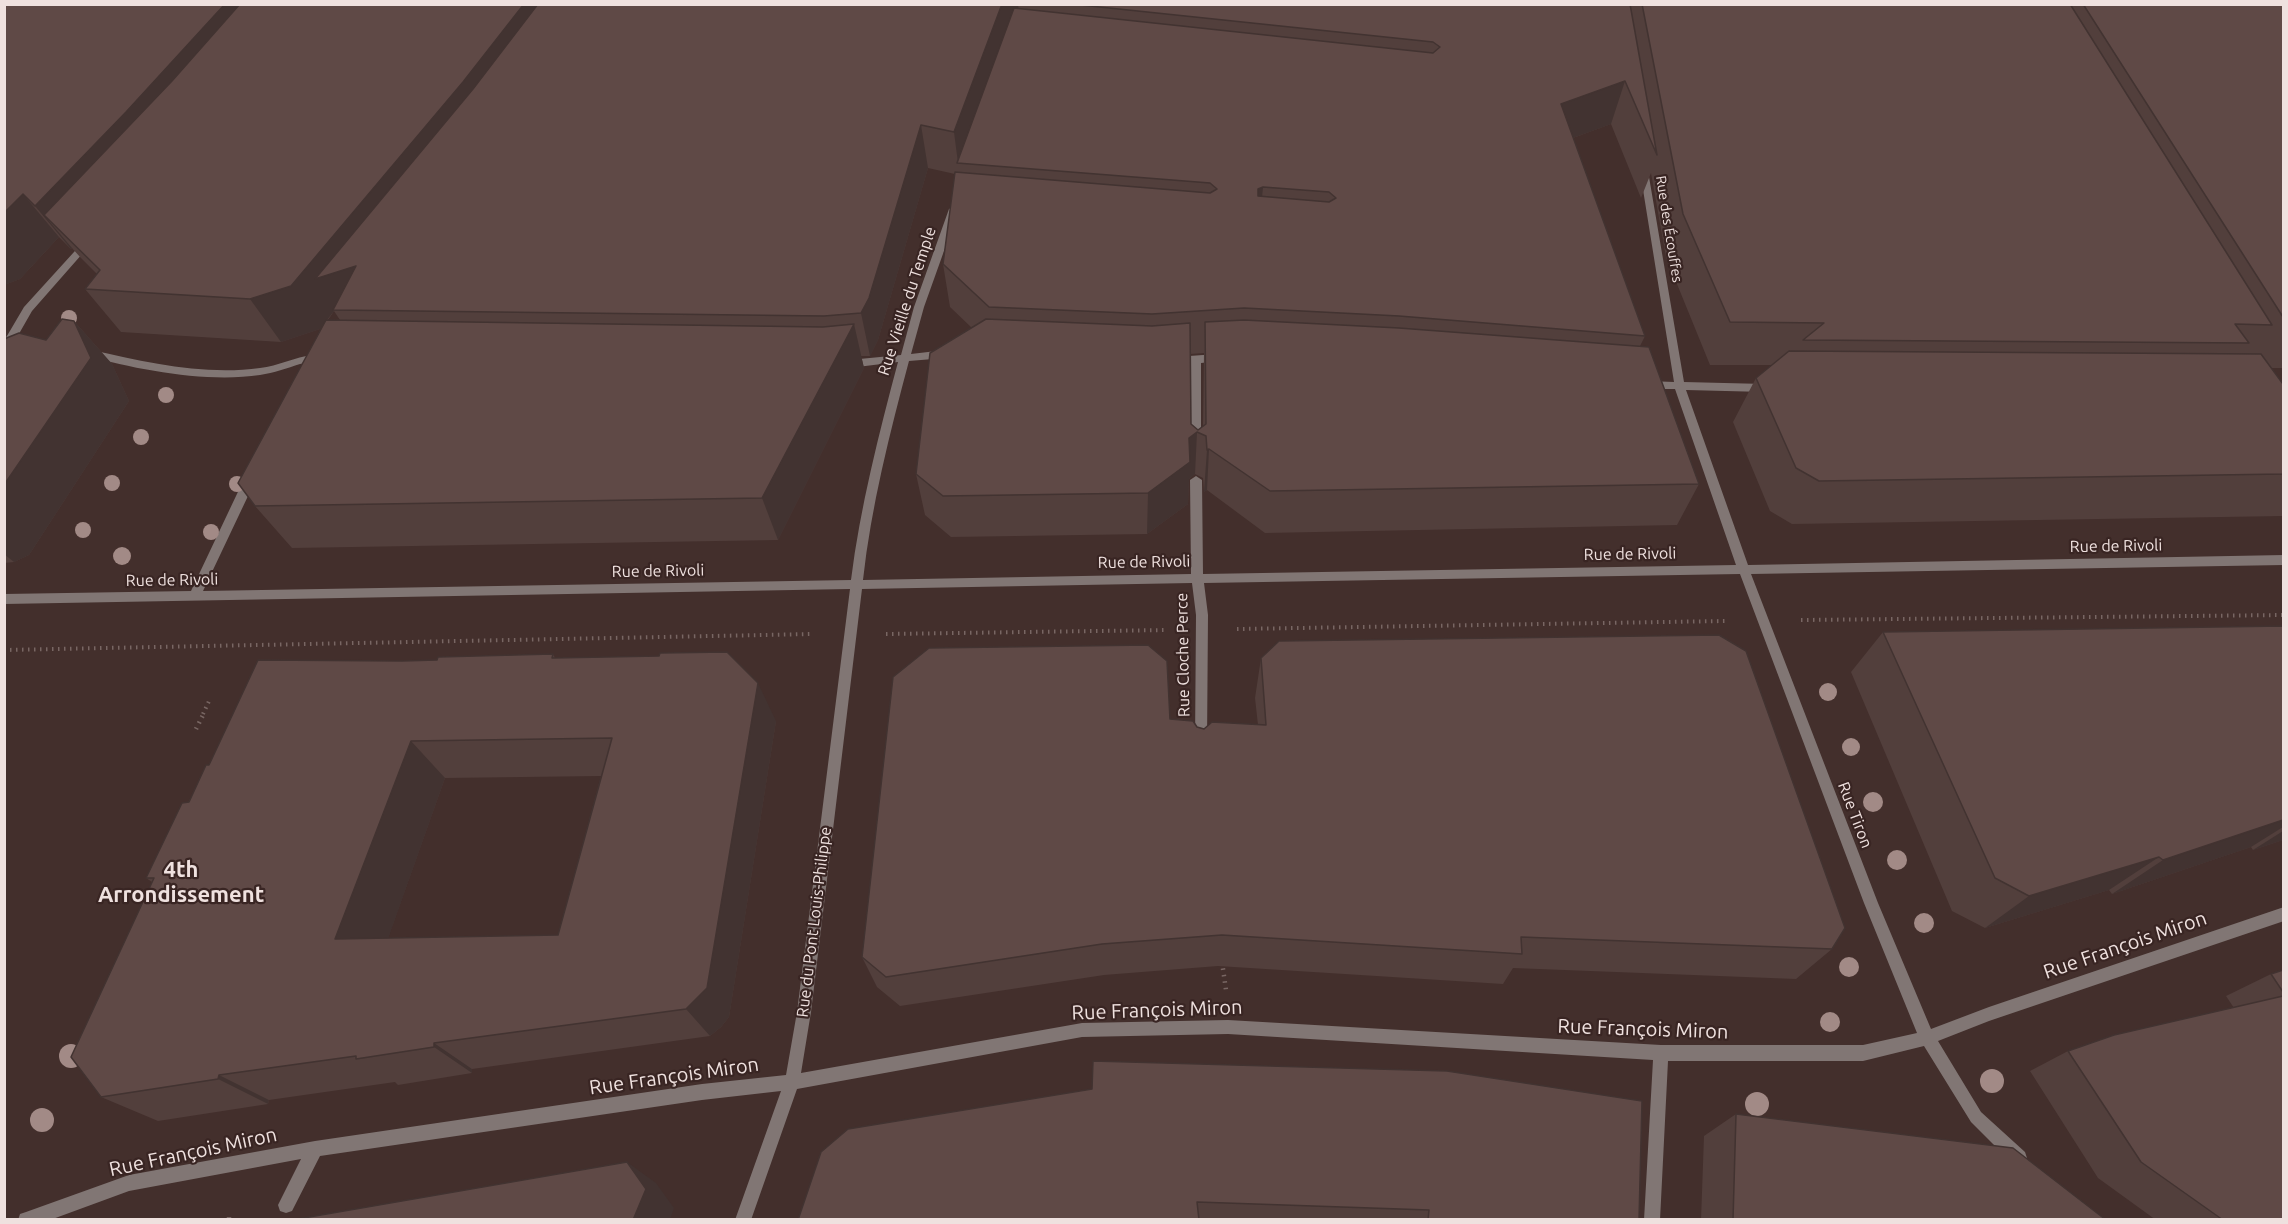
<!DOCTYPE html>
<meta charset="utf-8">
<style>
body{margin:0}
#map{position:relative;width:2288px;height:1224px;overflow:hidden;background:#432f2c;font-family:Ubuntu,sans-serif}
canvas{display:block}
.frame{position:absolute;inset:0;border:6px solid #efe1df;pointer-events:none}
</style>
<div id="map">
<canvas width="2288" height="1224"></canvas>
<div class="frame"></div>
</div>
<script>
const g = document.querySelector('canvas').getContext('2d');
g.lineJoin = 'round';
function strokePath(path, color, width, dash) {
  g.strokeStyle = color;
  g.lineWidth = width;
  g.lineCap = dash ? 'butt' : 'round';
  g.setLineDash(dash || []);
  g.stroke(path);
}
function fillPath(path, color) {
  g.fillStyle = color;
  g.fill(path, 'evenodd');
}
function write(font, color, halo, rows, align = 'center') {
  g.font = font + ' Ubuntu,sans-serif';
  g.lineWidth = 4.5;
  g.setLineDash([]);
  g.textBaseline = 'middle';
  g.strokeStyle = halo;
  g.fillStyle = color;
  for (const [text, x, y, turn = 0] of rows) {
    g.save();
    g.translate(x, y);
    g.rotate((+turn || 0) * Math.PI / 180);
    g.textAlign = isNaN(turn) ? turn : align;
    if (halo) g.strokeText(text, 0, 0);
    g.fillText(text, 0, 0);
    g.restore();
  }
}
strokePath(new Path2D(`
 M1801 620 2284 615
 M1237 629 1725 621
 M886 634 1167 630
 M4 650 813 634
 M203 714 210 699`), '#786663', 4, [1.5, 4.5]);
strokePath(new Path2D(`
 M196 729 204 713
 M1222 962 1226 990
 M229 1217V1220`), '#786663', 4.5, [1.5, 5]);
fillPath(new Path2D(`
 M1644 168 1648 171 1684 382 1765 384 1770 388 1765 392 1686 390 1748 565 2284 555V565L1751 574 1878 903 1931 1029 1989 1007 2284 907V921L1989 1021 1938 1041 1981 1112 2025 1152 2027 1158 2025 1164 2019 1166 2013 1164 1971 1122 1924 1046 1863 1061H1668L1660 1220H1644L1653 1060 1228 1034 1082 1037 797 1089 751 1220H735L781 1091 702 1100 320 1156 292 1211 286 1213 280 1211 278 1205 301 1159 129 1191 50 1220H18L20 1214 26 1212 129 1175 315 1141 702 1084 786 1075 797 1012 850 589 4 604V594L191 591 245 477 251 473 257 477 203 591 851 580C860 508 879 433 898 362L849 368 844 364 849 360 901 355 914 307 949 209 954 206 959 209 924 307 911 354 945 350 950 354 945 358 909 361C890 432 871 507 863 580L1191 574 1190 480 1196 476 1202 480 1203 574 1736 565 1675 389H1648L1643 385 1648 381 1674 382 1640 171ZM1740 574 1864 903 1917 1033 1863 1045H1661L1228 1020 1082 1023 801 1073 811 1012 862 589 1192 583 1196 615 1195 744 1196 748 1201 750 1206 748 1207 744 1208 615 1204 583Z
 M87 240 90 241V245L32 311 8 353 4 354V341L24 307 84 241Z
 M91 350C146 362 204 376 260 368 278 366 295 357 313 355L321 354 326 358C320 364 309 362 300 364 287 368 274 373 260 375 207 383 139 370 87 356L86 354Z
 M1217 354 1221 355 1222 358 1221 361 1201 363V444L1196 448 1191 444V363L1175 365 1170 361 1175 357Z`), '#817674');
g.fillStyle = '#a28a86';
for (const [x, y, r] of [
 [69,318,8],
 [166,395,8],
 [141,437,8],
 [112,483,8],
 [237,484,8],
 [83,530,8],
 [211,532,8],
 [122,556,9],
 [1828,692,9],
 [1851,747,9],
 [1873,802,10],
 [1897,860,10],
 [1924,923,10],
 [1849,967,10],
 [1830,1022,10],
 [71,1056,12],
 [1992,1081,12],
 [1757,1104,12],
 [42,1120,12]
]) {
  g.beginPath();
  g.arc(x, y, r, 0, 2 * Math.PI);
  g.fill();
}
fillPath(new Path2D(`
 M4 4H2283V368H2271L2283 384V516L1792 524 1770 511 1733 422 1756 378 1772 365H1710L1666 257 1651 173 1641 198 1611 124 1573 138 1645 336 1640 346 1699 484 1677 525 1265 533 1207 490 1204 492 1203 478 1195 474 1189 479 1188 504 1147 534 951 537 925 515 916 474 972 328 950 307 943 264 955 174 928 168 878 340 870 356H861L864 368 778 540 292 548 255 506 322 326 320 329 281 342 121 332 85 289 97 274 80 257 72 248 71 249 59 237 20 279 4 285ZM334 311 340 320H328ZM1204 353 1203 426 1198 430 1191 424 1190 354Z
 M74 321 112 364 129 401 29 555 14 562 4 563V339L46 340Z
 M2283 626V840L2253 850 2251 847 2112 894 2109 890 1985 928 1952 911 1851 672 1883 632Z
 M553 654 555 658 776 721 729 1017 721 1027 710 1036 472 1069V1073L398 1085 395 1082 269 1100 268 1104 158 1121 101 1097 152 882 146 878 209 765 402 661 437 660ZM601 776 558 935 388 938 445 778Z
 M1261 658 1832 949 1796 979 1513 968 1503 984 1218 966 1104 975 900 1006 877 987 862 957 1170 719 1204 729 1258 725 1255 698Z
 M2283 970V1220H2156L2098 1178 2030 1071 2068 1051 2234 1008 2226 996 2271 974Z
 M1736 1114 2106 1220H1701L1704 1136Z
 M821 1152 1639 1220H798Z`), '#523f3c');
fillPath(new Path2D(`
 M225 4H287L44 215 72 248 71 249 35 206Z
 M524 4H572L333 310 334 311 320 329 281 342 250 299Z
 M1002 4H1018L1019 12 958 163 954 132Z
 M1625 81 1611 124 1548 147 1561 104Z
 M921 125 928 168 878 340 870 356 861 313Z
 M1263 187 1259 230 1258 189Z
 M23 194 59 237 20 279 4 285V213Z
 M74 321 112 364 129 401 29 555 14 562 4 554V485Z
 M854 324 864 368 778 540 762 498Z
 M1197 432 1195 474 1189 479 1188 504 1147 534 1148 493 1189 438Z
 M1209 449 1207 490 1204 492 1207 450Z
 M758 683 776 721 729 1017 721 1027 710 1036 686 1009Z
 M411 741 445 778 377 970 335 939Z
 M2283 820V827L2251 847 2112 894 2163 860Z
 M2283 831V840L2253 850Z
 M2159 857 2109 890 1985 928 2029 896Z
 M434 1043 472 1069V1073L434 1047Z
 M219 1075 269 1100 268 1104 218 1079Z
 M627 1162 656 1183 674 1208 670 1220H633Z`), '#423331');
const building = new Path2D(`
 M4 4H225L126 112 35 206 23 194 4 213Z
 M240 4H524L463 82 291 286 250 299 85 289 100 270 44 215 172 81Z
 M538 4H1002L954 132 921 125 869 298 861 313 824 316 333 310 356 266 315 279 473 89Z
 M1071 4H1630L1657 155 1625 81 1561 104 1645 336 1399 316 1244 308 1152 314 989 307 943 264 955 172 1210 193 1217 189 1210 183 957 163 1014 8 1433 53 1440 47 1433 42ZM1263 187 1329 192 1336 198 1329 202 1258 196V189Z
 M1642 4H2070L2272 325 2235 324 2249 343 1803 340 1824 323 1730 322 1683 214Z
 M2083 4H2283V317Z
 M62 319 74 321 91 358 4 485V339L19 333 46 340Z
 M986 319 1152 326 1190 323 1191 424 1198 430 1206 424 1205 322 1244 320 1399 328 1649 347 1699 484 1270 491 1209 449 1207 450 1206 436 1197 432 1189 438 1190 462 1148 493 943 496 916 474 930 353Z
 M326 320 823 327 854 324 762 498 255 506 238 483Z
 M1789 351 2261 354 2283 384V474L1819 481 1796 468 1756 378Z
 M2283 626V820L2163 860 2159 857 2029 896 1995 878 1883 632Z
 M1719 635 1746 651 1845 928 1832 949 1521 937 1522 954 1222 935 1102 944 886 977 862 957 893 677 929 648 1148 645 1167 661 1170 719 1193 721 1197 727 1204 729 1212 722 1266 725 1261 658 1279 641Z
 M727 652 758 683 707 988 686 1009 434 1043V1047L356 1059V1056L219 1075 218 1079 101 1097 71 1057 154 878H146L182 803 189 802 206 765H209L258 660 402 661 437 660 438 657 553 654 552 658 659 656 660 653ZM612 738 558 935 335 939 411 741Z
 M2283 970V992L2271 974Z
 M2283 996V1220H2223L2141 1162 2068 1051 2114 1035Z
 M1093 1061 1447 1071 1642 1101 1639 1220H1428L1429 1210 1197 1202 1199 1220H798L821 1152 848 1129 1092 1089Z
 M1736 1114 2013 1148 2106 1220H1733Z
 M627 1162 646 1189 633 1220H292Z`);
fillPath(building, '#5f4946');
strokePath(building, '#423331', 1.5);
write('14px', '#efe1df', '#392523', [
 ["Rue des Écouffes",1669,229,81]
]);
write('16px', '#efe1df', '#392523', [
 ["Rue Vieille du Temple",907,301,-72],
 ["Rue de Rivoli",2116,546,-1],
 ["Rue de Rivoli",1630,554,-1],
 ["Rue de Rivoli",1144,562,-1],
 ["Rue de Rivoli",658,571,-1],
 ["Rue de Rivoli",172,580,-1],
 ["Rue Cloche Perce",1183,655,-91],
 ["Rue Tiron",1855,815,69],
 ["Rue du Pont Louis-Philippe",814,922,-83]
]);
write('20px', '#efe1df', '#392523', [
 ["Rue François Miron",2125,945,-19],
 ["Rue François Miron",1157,1010,-2],
 ["Rue François Miron",1643,1029,2],
 ["Rue François Miron",674,1076,-8],
 ["Rue François Miron",193,1152,-12]
]);
write('bold 22px', '#efe1df', '#392523', [
 ["4th",181,870],
 ["Arrondissement",181,895]
]);
</script>
